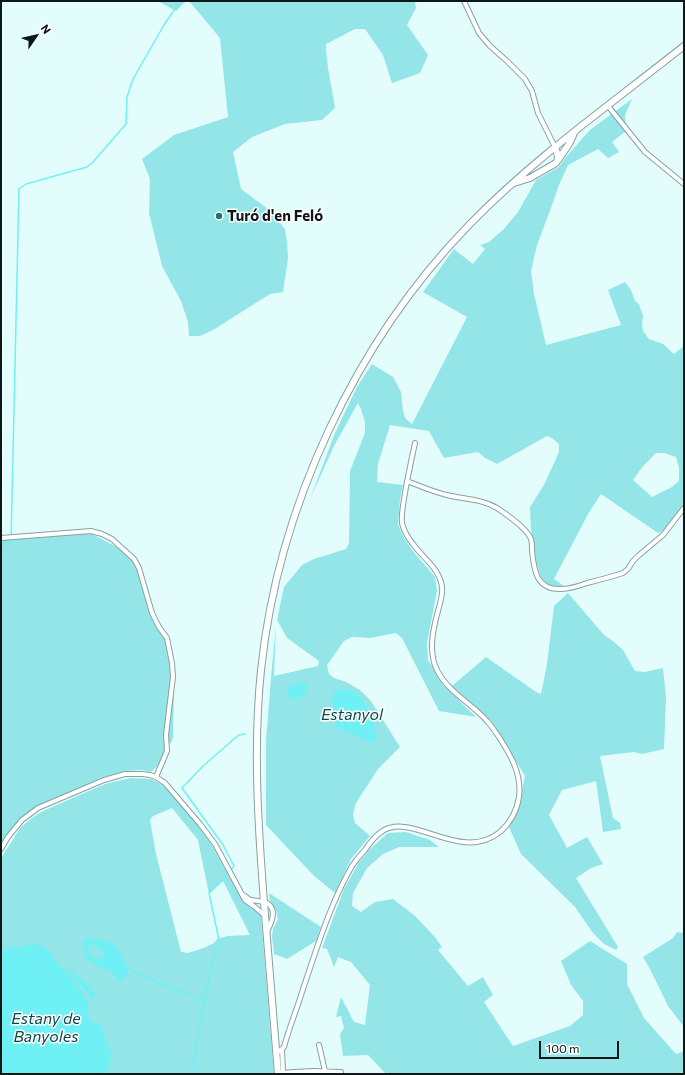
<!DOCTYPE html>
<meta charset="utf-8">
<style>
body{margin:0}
#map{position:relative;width:685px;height:1075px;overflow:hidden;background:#e3fdfd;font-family:Commissioner,sans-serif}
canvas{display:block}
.frame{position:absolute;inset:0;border:2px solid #0d1717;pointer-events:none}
.north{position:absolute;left:16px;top:16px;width:40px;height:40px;-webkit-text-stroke:3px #fff;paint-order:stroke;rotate:56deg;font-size:11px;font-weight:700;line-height:16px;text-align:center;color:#0d1717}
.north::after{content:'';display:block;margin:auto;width:14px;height:18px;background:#0d1717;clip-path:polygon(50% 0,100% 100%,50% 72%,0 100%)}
.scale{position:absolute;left:539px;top:1041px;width:80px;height:18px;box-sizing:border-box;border:2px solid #0d1717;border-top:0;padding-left:5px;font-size:12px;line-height:14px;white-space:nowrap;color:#0d1717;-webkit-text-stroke:3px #fff;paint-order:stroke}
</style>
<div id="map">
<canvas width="685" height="1075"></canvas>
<div class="frame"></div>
<div class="north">N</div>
<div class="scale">100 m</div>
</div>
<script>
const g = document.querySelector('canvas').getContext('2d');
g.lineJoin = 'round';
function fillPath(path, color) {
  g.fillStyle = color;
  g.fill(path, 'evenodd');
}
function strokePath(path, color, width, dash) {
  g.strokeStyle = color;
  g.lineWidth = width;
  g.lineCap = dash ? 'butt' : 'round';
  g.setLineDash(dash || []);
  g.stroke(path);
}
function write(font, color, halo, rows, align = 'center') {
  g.font = font + ' Commissioner,sans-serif';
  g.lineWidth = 3;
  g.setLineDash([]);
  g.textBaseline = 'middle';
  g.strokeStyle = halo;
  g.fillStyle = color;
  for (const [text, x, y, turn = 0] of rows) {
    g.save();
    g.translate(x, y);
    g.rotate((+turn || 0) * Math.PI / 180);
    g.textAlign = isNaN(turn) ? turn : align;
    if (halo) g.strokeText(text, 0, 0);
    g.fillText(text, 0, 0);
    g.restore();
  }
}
fillPath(new Path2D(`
 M158 1H186L176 11Z
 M189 1H415L416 8 407 25 428 55 420 73 392 83 383 55 365 29H355L326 44C326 65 332 87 335 108L322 120 285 124 252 137 233 152 241 189 268 209 285 229 287 243 288 259 283 292 270 294 213 330 200 336H189L188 322 181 301 162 266 149 213 150 179 142 159 174 135 228 117 220 38Z
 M632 99 625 115 626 131 612 142 619 152 608 158 598 149 568 165 559 185 551 208 537 245 531 271 534 294 546 345 621 325 608 290 625 282 631 290 635 301 639 304 643 316 642 323 643 331 649 339 663 344 674 354 684 346V509L667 530 658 533 601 494 588 514 554 579 564 586H554L545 583 540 575 535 558 531 529 530 507 544 485 559 452V444L552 438 547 436 497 464 485 458 478 452 444 458 429 431 390 425 378 464 377 482 403 485 400 499 398 524 403 536 412 550 435 577 437 591 427 643 428 660 444 686 476 717 439 711 402 638 396 633 370 638 352 637 344 641 327 665 329 674 334 678 346 682 360 690 371 701 400 747 378 769 356 803 353 814 355 823 370 836 351 859 335 893 314 876 266 825V741L272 666 276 626 274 676 318 666 319 661 287 638 277 620 284 587 302 565 314 559 346 549 349 543 350 471 365 433V422L361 409 358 403 334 446 310 499 335 433 357 387 372 364 393 377 401 392 403 411 405 418 412 424 467 317 423 292 454 249 473 264 485 249 480 245 489 242 504 229 518 212 536 180 559 167 565 158 590 130ZM656 453H664L676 457 679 468V481L672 487 652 497 633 480 643 466Z
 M90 533 115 546 128 556 136 566 149 595 157 621 168 644 173 670 174 692 173 738 171 743 165 745C163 755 160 765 151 772L142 770 125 771 103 777 37 807 20 819 13 827 1 845V540Z
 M568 593 604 635 613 641 623 650 635 671 645 672 663 668 666 697 664 749 642 754 634 752 600 756 613 818 620 823 621 829 603 832 596 781 562 790 549 815 567 848 587 837 603 864 591 868 576 878 618 947 616 950 604 944 593 933 575 907 521 854 509 827 519 805 525 776 496 728 486 716 452 686 486 657 536 692 541 694 547 664 554 606Z
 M131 778 152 779 161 784 169 791 206 835 243 901C249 907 257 909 261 916L274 1074H97L1 953V858L21 827 32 818 41 812 68 800 105 784ZM172 808 198 840 209 894 223 881 250 935 227 936 221 938 217 939 214 943 204 948 188 953 181 952 156 854 150 820 153 816Z
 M406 832 430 840 439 847H399L383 854 367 868 353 893 352 906 361 912 375 902 393 899 415 916 435 937 442 947 438 950 468 986 483 977 493 995 484 1002 513 1046 570 1026 583 1015V1001L571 985 561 961 590 941 627 964V984L644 1018 676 1054 684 1051V1074H386L368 1055 343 1056 340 1034 344 1028 341 1016 336 1017 341 997 354 1022 365 1025 370 985 351 962 338 957 334 967 327 949 322 948 344 889 359 862 370 849 388 833Z
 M269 893 321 927 316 941 287 959 274 954 272 936 273 929 278 919 276 910 270 901Z
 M677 932 684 933V1027L668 1006 651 971 643 957 673 938Z`), '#93e5e8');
fillPath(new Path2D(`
 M300 682C304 682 306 683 309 686 307 695 299 699 291 700 282 690 290 685 300 682Z
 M342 689C346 690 350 690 354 692 367 701 375 724 376 739L371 743 366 741 360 737 340 729 336 725 332 700 333 695 336 690Z
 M90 938C96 940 102 940 108 942 121 945 124 962 128 973L124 978 119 981C116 977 114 974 110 971 107 969 104 969 101 968 90 963 80 952 84 940ZM90 945H94L104 953 103 958C94 959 88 958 88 947Z
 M35 944 44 947 48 951 53 958 67 973 82 991 87 1001 89 1020 101 1026 108 1048 111 1051 112 1055 109 1063 107 1074H1V950Z
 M69 970 77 974 94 993 95 996 92 999C88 995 86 990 82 986 78 980 72 976 69 970Z`), '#6ef0f5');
strokePath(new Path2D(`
 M1 544 11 542 19 189 26 184 87 167 93 162 126 124 127 97 133 79 164 25 180 1
 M126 968 173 989 192 995 205 1003
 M65 971 69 970
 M87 987 93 982
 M196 1074 193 1059 197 1045 198 1030 213 960 220 945 209 893 225 877 234 866 223 845 182 788 203 766 234 739 239 735 245 734`), '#6ef0f5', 1.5);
const street = new Path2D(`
 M464 1 479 33 490 46 507 61 525 79 532 91 538 113 555 147
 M608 106 645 152 684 184
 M407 481C420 486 433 492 447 495 463 499 482 499 497 508 506 514 527 529 531 539 532 542 532 547 532 551 534 570 536 590 561 589 570 589 579 586 587 583 599 580 611 577 623 573L628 569 633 561 638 556 663 535 684 508
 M1 538 91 531 102 534 112 539 134 559 139 568 152 613 159 627 167 638 172 663 173 677 166 735 167 751 156 777
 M1 849 8 837 22 820 38 808 104 780 125 774H142L150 775 156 777 165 783 200 824 215 844 245 900 255 907 265 916
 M243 895C246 896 248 899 251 900 256 901 262 901 267 903 278 910 271 923 267 932
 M319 1045 325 1071
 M282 1049 283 1072
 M276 1054 284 1047C289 1028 297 1009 303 989 317 948 330 904 352 866 356 860 360 855 365 850 369 844 374 837 381 832 412 810 460 864 500 832 510 823 517 810 519 797 522 774 511 756 499 737 495 732 492 726 487 721 471 703 448 692 437 670 428 652 433 629 438 611 440 603 443 595 442 587 440 569 423 558 413 544 408 538 404 531 402 523 401 515 403 507 404 499 407 480 411 462 415 443
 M278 1073 313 1071 341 1072V1074`);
const secondary = new Path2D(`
 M558 160 569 144 574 133
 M514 183 530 178 556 163C560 158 557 153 555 147
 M278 1074C273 1017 269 959 264 902 258 825 253 747 261 670 278 508 355 342 469 225 534 158 611 104 684 46`);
strokePath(street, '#88a0a1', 6);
strokePath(secondary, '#88a0a1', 8);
strokePath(street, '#fff', 4);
strokePath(secondary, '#fff', 6);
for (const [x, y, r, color] of [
 [219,216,4,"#277275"]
]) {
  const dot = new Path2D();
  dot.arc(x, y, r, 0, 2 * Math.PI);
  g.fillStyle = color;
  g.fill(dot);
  strokePath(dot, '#fff', 1.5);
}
write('bold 15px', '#0d1717', '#fff', [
 ["Turó d'en Feló",227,216]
], 'left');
write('italic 16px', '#0b484a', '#fff', [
 ["Estanyol",352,715],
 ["Estany de",46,1019],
 ["Banyoles",46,1037]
]);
</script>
